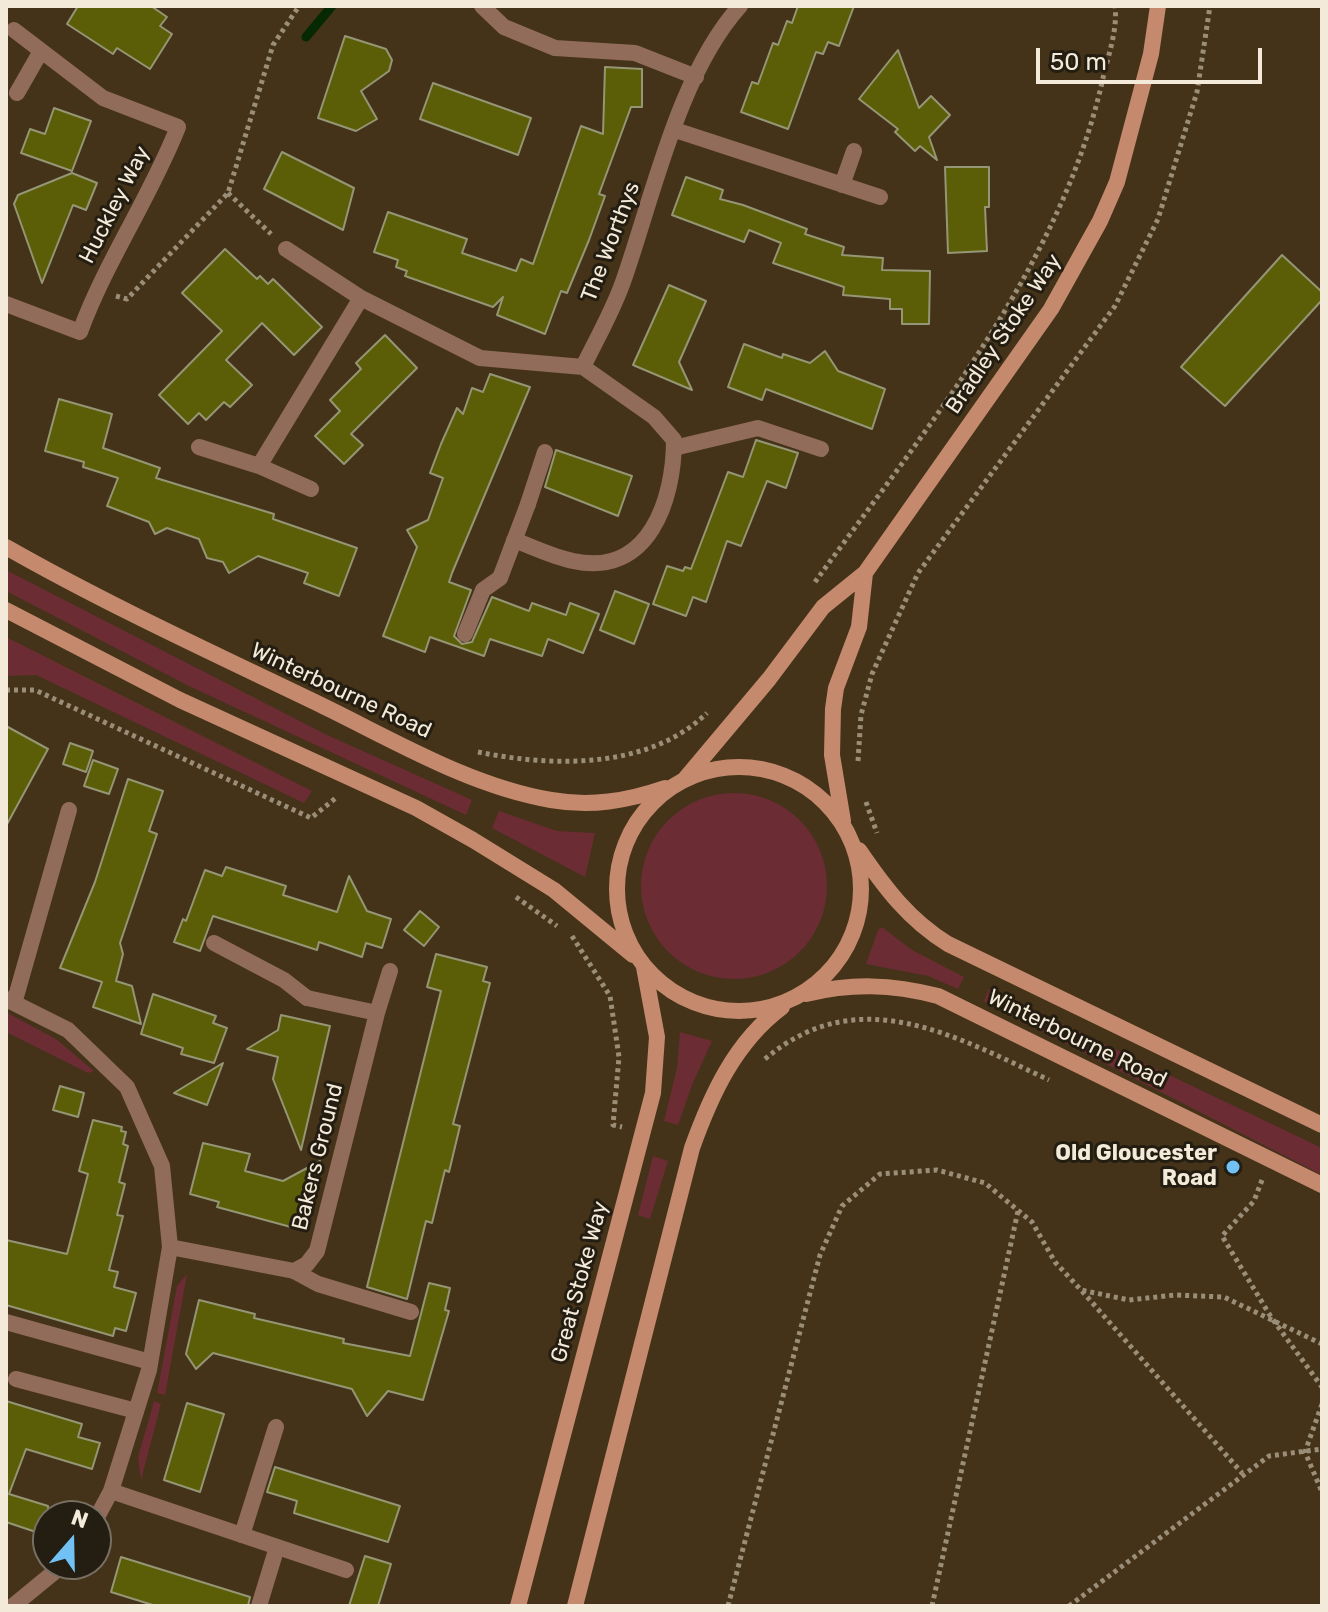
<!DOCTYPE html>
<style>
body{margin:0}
#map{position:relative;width:1328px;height:1612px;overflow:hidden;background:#443319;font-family:Rubik,sans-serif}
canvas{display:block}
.frame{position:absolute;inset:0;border:8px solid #f4eada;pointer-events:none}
.north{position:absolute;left:32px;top:1500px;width:80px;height:80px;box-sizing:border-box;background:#241d11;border:2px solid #776f61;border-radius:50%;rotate:20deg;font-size:22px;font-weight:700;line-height:32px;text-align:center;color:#f4eada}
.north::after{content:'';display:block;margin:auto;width:28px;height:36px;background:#71c1f5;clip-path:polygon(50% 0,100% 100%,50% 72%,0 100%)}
.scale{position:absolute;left:1036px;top:48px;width:226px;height:36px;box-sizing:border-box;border:4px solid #f4eada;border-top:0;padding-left:10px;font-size:24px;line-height:28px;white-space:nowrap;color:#f4eada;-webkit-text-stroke:6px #241d11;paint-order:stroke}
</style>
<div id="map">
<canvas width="1328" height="1612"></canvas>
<div class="frame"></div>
<div class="north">N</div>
<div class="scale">50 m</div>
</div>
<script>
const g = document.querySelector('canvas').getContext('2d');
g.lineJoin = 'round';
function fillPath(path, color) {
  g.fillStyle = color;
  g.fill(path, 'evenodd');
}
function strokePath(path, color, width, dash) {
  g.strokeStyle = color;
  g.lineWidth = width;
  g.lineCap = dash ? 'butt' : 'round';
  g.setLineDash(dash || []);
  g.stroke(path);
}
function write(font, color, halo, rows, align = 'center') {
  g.font = font + ' Rubik,sans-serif';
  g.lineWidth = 6;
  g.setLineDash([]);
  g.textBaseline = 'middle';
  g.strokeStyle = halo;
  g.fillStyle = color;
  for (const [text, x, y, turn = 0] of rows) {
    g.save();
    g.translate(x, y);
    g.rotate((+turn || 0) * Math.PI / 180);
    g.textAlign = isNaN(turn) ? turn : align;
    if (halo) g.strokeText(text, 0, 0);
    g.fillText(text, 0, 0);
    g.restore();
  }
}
fillPath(new Path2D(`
 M6 570 327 735 472 800 466 815 189 686 6 591Z
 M6 637 312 791 304 803 36 675 6 676Z
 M641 886a93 93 0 1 1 186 0a93 93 0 1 1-186 0Z
 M499 811 557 831 595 833 585 877 492 828Z
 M882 927 912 950 964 977 958 989 928 976 866 964 878 930Z
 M989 989 1322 1148V1175L984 1001Z
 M6 1012 56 1039 94 1071 88 1073 6 1032Z
 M680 1032 712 1041 692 1085 678 1125 664 1121 677 1068Z
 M653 1156 668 1161 650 1219 638 1215Z
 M187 1274 165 1395 157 1393 177 1286Z
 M154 1401 161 1404 141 1480 138 1457Z`), '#6b2c34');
strokePath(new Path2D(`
 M306 37 332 6`), '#062904', 9);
const building = new Path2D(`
 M78 6H151L167 17 160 26 172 34 150 69 117 48 113 54 67 24Z
 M798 6H854L839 46 828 42 823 54 816 52 788 129 741 112 752 82 758 84 773 43 778 45 787 21 792 23Z
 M345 36 386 49 392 60 389 71 361 91 377 119 356 131 318 118Z
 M898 50 919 108 931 96 950 115 929 137 937 160 920 146 915 151 895 132 898 129 859 99Z
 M605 67 642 69V107H631L599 194 605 196 589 240 567 293 561 291 545 334 497 315 503 297 493 307 405 276 407 271 396 267 398 260 374 252 388 212 467 239 462 253 516 271 521 259 533 264 581 126 603 134Z
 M433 83 531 118 518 155 420 119Z
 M54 108 91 121 72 171 21 153 30 129 45 134Z
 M282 152 354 188 343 230 264 189Z
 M945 167H989V207H985L987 251 948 253Z
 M72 173 97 183 86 210 73 205 42 283 14 204 18 195Z
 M686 177 723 190 720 199 743 205 807 229 805 234 844 247 842 255 883 258 882 270 930 271 929 324H902V309H890V299L843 295 844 287 773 263 781 243 749 230 744 242 672 215Z
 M225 249 257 279 260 276 268 284 273 279 322 327 294 355 262 323 226 360 252 385 230 407 224 402 206 420 199 413 188 424 159 395 222 331 182 293Z
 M1282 255 1322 292V300L1225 406 1181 367Z
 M669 285 706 301 679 362 692 390 633 365Z
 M385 335 417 368 351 434 363 445 344 464 315 436 340 411 330 400 361 369 356 363Z
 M744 344 782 358 783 354 810 363 825 351 838 371 885 389 872 429 766 389 762 400 728 387Z
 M490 374 530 387 452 573 449 582 471 590 454 636 462 644 472 642 492 597 529 611 532 603 566 615 570 603 599 614 583 653 548 639 542 656 490 639 484 656 430 637 425 652 383 636 417 547 407 530 428 520 443 478 430 473 441 444 457 408 463 414 472 388 483 392Z
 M59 399 112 414 103 448 160 468 156 478 274 514 273 519 357 548 339 596 304 583 308 573 258 556 229 573 223 562 207 558 199 539 167 528 155 534 149 522 107 506 118 478 83 467 84 462 45 451Z
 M756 440 798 453 786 488 767 481 741 546 727 541 706 602 693 597 686 616 653 604 667 566 683 571 685 567 691 569 728 472 743 477Z
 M556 450 632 476 618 516 545 487Z
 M615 591 649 604 634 644 600 630Z
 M6 726 48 749 6 826Z
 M70 743 93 751 86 772 63 764Z
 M93 760 118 769 109 794 84 786Z
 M128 779 163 791 149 831 157 834 120 943 123 954 116 981 132 986 141 1024 93 1007 102 982 60 968 95 882Z
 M226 867 286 886 283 895 337 912 349 876 367 911 391 919 382 948 366 943 362 957 319 942 317 950 213 916 200 951 174 942 183 919 186 921 205 870 222 876Z
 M420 911 439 927 424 946 404 930Z
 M436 954 487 967 483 981 490 983 453 1124 460 1126 449 1172 445 1170 432 1223 426 1221 407 1299 367 1287 441 991 427 987Z
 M153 994 216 1016 213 1023 227 1028 214 1063 181 1054 183 1048 141 1034Z
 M281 1015 330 1026 301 1150 273 1079 278 1057 247 1049 278 1030Z
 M223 1063 207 1105 174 1093Z
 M60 1086 84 1093 78 1117 53 1110Z
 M93 1120 122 1127 121 1131 126 1132 123 1144 128 1146 119 1182 125 1184 117 1215 123 1216 109 1270 118 1272 114 1287 136 1293 126 1331 115 1328 113 1336 6 1305V1240L67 1254 88 1174 79 1171Z
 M203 1143 250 1154 245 1171 283 1181 320 1161 302 1230 217 1207 219 1202 190 1194Z
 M429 1283 450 1288 445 1310 449 1311 423 1400 388 1391 367 1416 352 1389 213 1353 196 1369 186 1354 199 1300 255 1314 254 1318 344 1339 343 1343 410 1356Z
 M6 1401 82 1424 78 1437 100 1443 92 1469 26 1449 9 1494 48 1506V1536L6 1522Z
 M187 1403 224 1414 200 1492 164 1480Z
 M275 1467 400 1506 388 1542 294 1513 297 1501 267 1492Z
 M365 1556 391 1564 378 1606H349Z
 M121 1557 250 1597 248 1606H156L111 1592Z`);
fillPath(building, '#5c5d07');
strokePath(building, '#949675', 2);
strokePath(new Path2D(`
 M228 193 271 234
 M116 296 127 299 228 193 273 45 299 6
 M815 582C925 430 1062 265 1103 78 1108 56 1118 29 1115 6
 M6 690H35L311 818 337 797
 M478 752C552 767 648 770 707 713
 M858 761 861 715 872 674 918 573 1115 306 1158 219 1197 92 1210 6
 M866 802 877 833
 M516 897 557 926
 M572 936 610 996 619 1057 613 1125 622 1127
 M765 1059C858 980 955 1036 1049 1080
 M1262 1180 1254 1201 1222 1236 1271 1317 1322 1387
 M1082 1291 1242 1473
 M1322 1404 1305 1452 1322 1492
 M728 1606 820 1255 842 1206 880 1174 937 1170 985 1183 1032 1222 1055 1262 1081 1290 1129 1300 1175 1295 1224 1297 1322 1344
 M932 1606 1018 1211
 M1069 1606 1269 1456 1322 1449`), '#9b8e79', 5, [4, 4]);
strokePath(new Path2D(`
 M674 448 758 428 821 449
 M528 504 545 452
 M465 634 483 590 500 578
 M214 943 284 980 307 998
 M294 1271 318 1284 411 1312
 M6 1322 150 1362
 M16 1379 136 1411
 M242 1535 276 1427`), '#926c5b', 16);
strokePath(new Path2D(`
 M482 6 504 27 555 48 635 53 696 77
 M17 93 41 51
 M675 130 880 197
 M842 185 854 151
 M286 249 361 298 480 358 583 367 654 417 674 440C674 499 649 578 573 561 553 557 533 547 514 540
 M6 304 80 332C106 261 150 198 178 127L103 98 14 30
 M583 367C597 338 614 309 624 279 654 193 679 74 740 6
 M199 447 259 466 361 298
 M259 466 311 489
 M500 578 528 504
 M307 998 377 1013 390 971
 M6 999 68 1030 127 1087 162 1166 170 1247 149 1370 111 1491 96 1519
 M15 1000 69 810
 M170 1247 294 1271 307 1264 317 1251 377 1013
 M111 1491 346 1570
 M13 1606 64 1564
 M259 1606 277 1547`), '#926c5b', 16);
strokePath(new Path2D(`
 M6 547C108 605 215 654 321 705 395 741 470 786 551 800 591 807 627 801 665 788
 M6 610 180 700 416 808 473 840 554 890 633 955
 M617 889a122 122 0 1 1 244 0a122 122 0 1 1-244 0Z
 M685 779 769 679 823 607 865 573 1051 309 1100 221 1117 182 1151 54 1158 6
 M843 821 832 755 833 709 836 688 859 627 865 573
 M859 850C885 888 909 920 948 944L1322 1125
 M806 994C852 983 891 984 938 996L1322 1185
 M518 1606 653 1093 657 1037 644 967
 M575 1606 692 1148C711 1095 735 1042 782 1007`), '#c58a6d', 16);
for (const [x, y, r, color] of [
 [1233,1167,8,"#71c1f5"]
]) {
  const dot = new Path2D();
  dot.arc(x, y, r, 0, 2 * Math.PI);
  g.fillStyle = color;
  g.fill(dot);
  strokePath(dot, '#241d11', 3);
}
write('22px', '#f4eada', '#241d11', [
 ["Huckley Way",115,205,-63],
 ["The Worthys",611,242,-69],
 ["Bradley Stoke Way",1004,334,-56],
 ["Winterbourne Road",341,691,25],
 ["Winterbourne Road",1077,1039,26],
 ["Bakers Ground",318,1157,-76],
 ["Great Stoke Way",580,1282,-75]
]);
write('bold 22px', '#f4eada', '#241d11', [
 ["Old Gloucester",1217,1154],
 ["Road",1217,1179]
], 'right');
</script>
